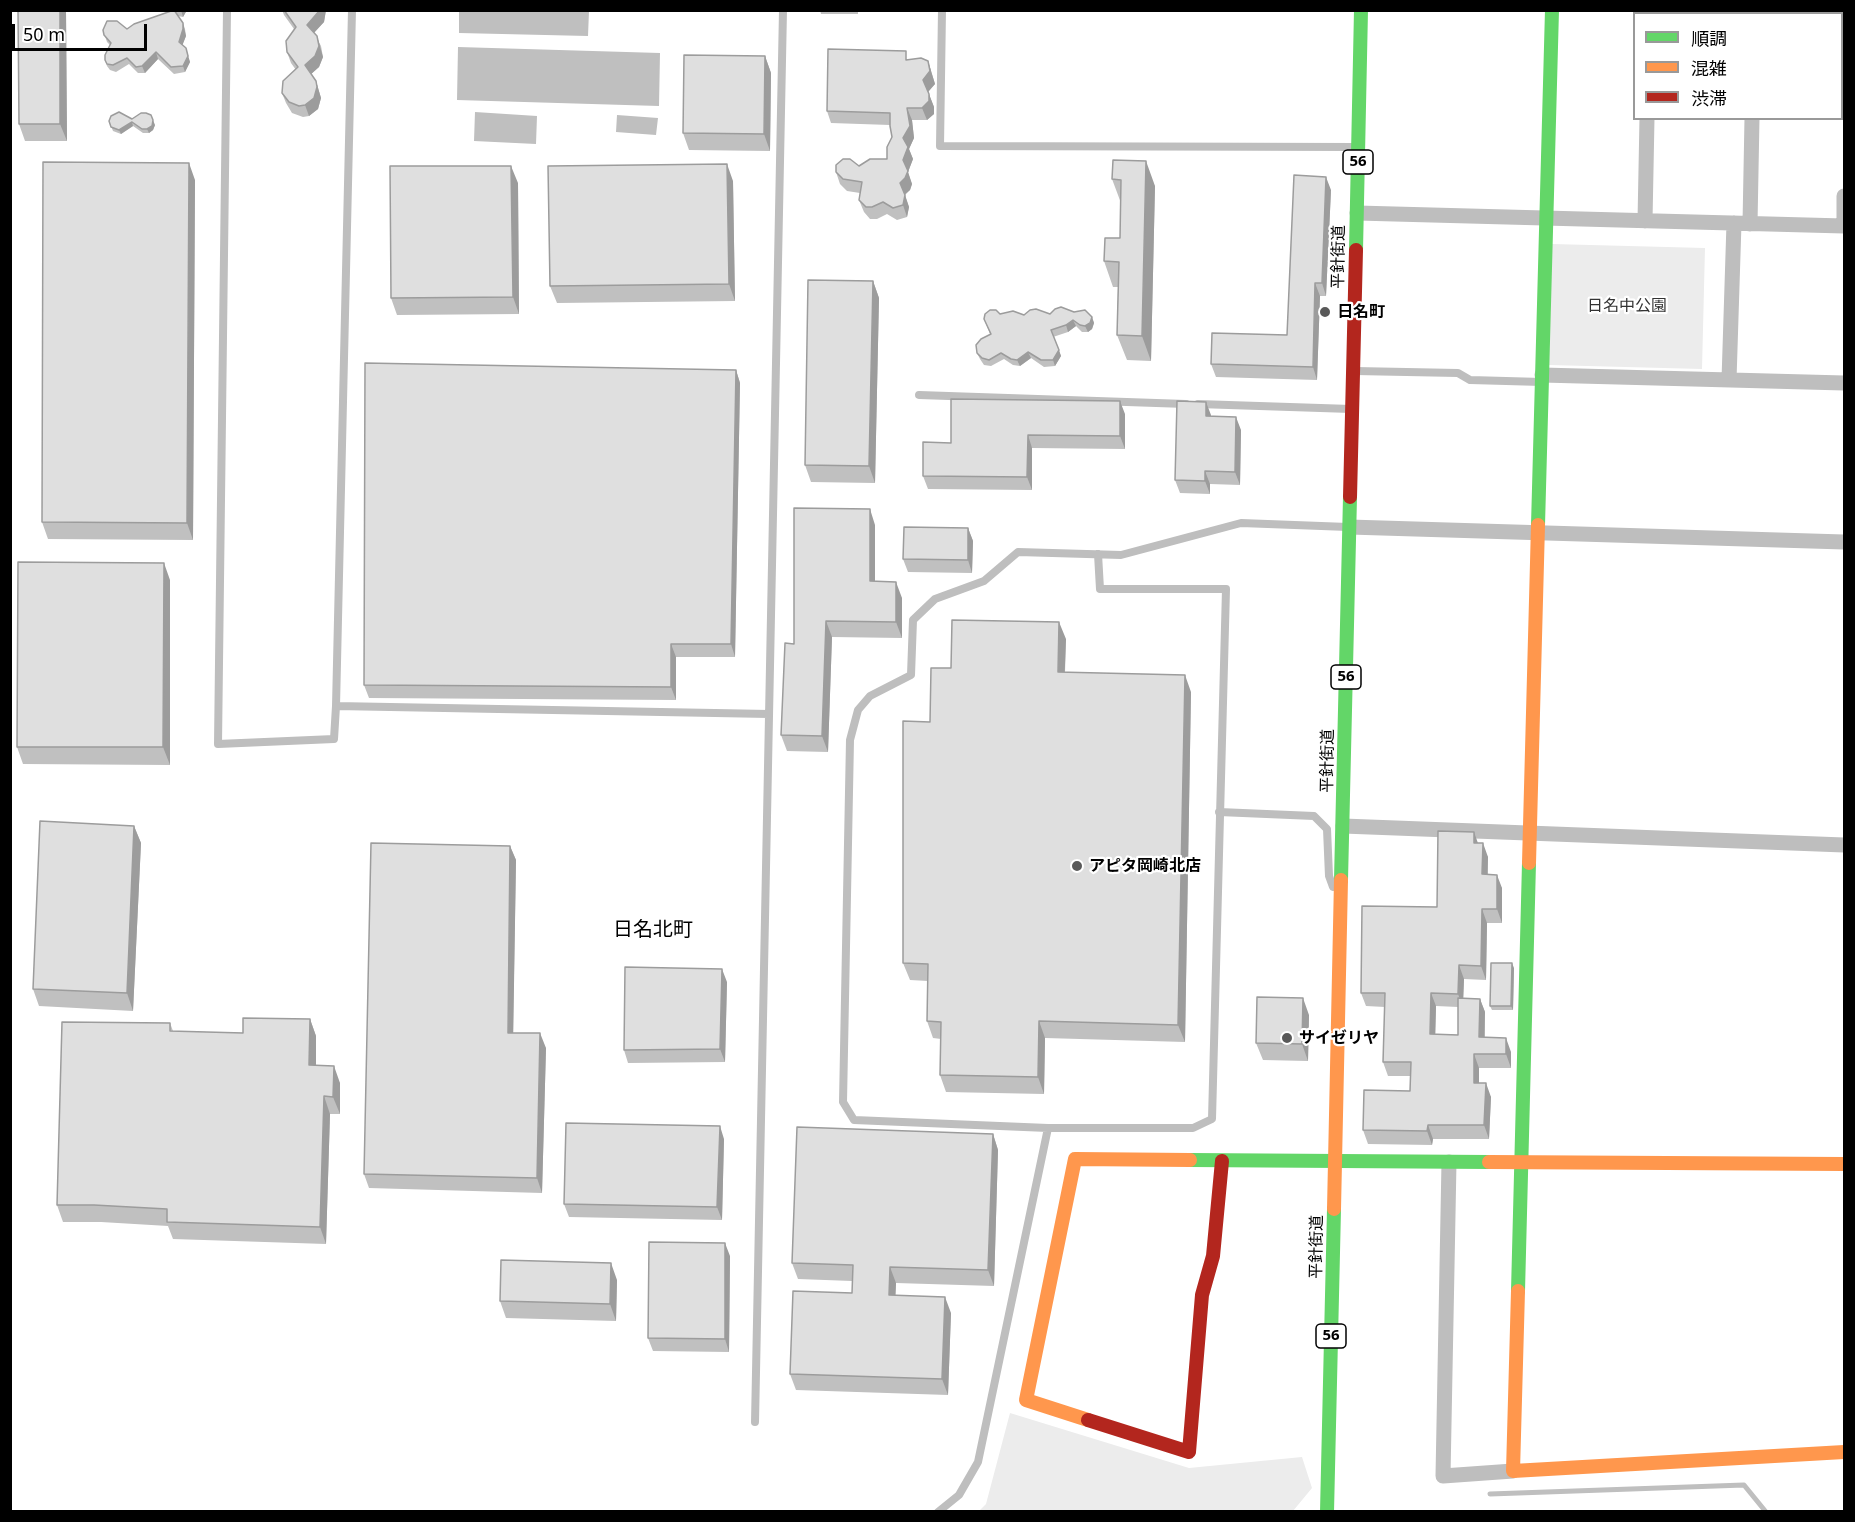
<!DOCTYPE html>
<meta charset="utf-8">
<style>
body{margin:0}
#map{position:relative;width:1855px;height:1522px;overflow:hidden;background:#fff;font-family:"Noto Sans","Noto Sans JP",sans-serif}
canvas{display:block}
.frame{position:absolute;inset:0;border:12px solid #000;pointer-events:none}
.legend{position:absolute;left:1633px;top:12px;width:210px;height:108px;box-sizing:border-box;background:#fff;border:2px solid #999;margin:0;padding:8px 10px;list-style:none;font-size:18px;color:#000}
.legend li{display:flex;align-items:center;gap:12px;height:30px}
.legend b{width:30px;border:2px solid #999}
.scale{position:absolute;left:12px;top:24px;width:135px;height:27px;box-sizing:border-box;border:3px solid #000;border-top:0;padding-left:8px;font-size:18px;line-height:21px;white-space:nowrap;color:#000;-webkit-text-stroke:4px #fff;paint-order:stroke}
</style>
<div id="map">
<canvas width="1855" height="1522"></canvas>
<div class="frame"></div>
<ul class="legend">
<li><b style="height:8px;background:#63d668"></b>順調</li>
<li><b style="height:8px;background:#ff974d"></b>混雑</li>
<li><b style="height:8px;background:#b3261e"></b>渋滞</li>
</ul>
<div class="scale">50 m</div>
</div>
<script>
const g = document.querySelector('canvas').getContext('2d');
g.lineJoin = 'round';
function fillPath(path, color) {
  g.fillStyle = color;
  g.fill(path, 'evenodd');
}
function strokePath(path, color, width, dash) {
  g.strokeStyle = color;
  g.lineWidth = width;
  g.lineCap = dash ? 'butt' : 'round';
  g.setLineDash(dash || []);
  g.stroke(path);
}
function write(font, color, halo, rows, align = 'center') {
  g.font = font + ' "Noto Sans","Noto Sans JP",sans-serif';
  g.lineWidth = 4.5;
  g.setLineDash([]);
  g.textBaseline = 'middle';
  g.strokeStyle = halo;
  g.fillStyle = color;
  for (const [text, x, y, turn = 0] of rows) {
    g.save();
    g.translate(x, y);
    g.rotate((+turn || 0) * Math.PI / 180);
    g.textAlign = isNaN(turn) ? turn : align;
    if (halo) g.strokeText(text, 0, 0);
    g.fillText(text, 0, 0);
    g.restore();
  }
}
fillPath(new Path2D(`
 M1552 244 1705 248 1702 369 1549 365Z
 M1010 1413 1189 1468 1302 1457 1312 1488 1293 1511H979L986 1504Z`), '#ececec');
fillPath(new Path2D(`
 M459 11H589L588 36 459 33Z
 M458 47 660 53 659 106 457 100Z
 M475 112 537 116 536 144 474 141Z
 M617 115 658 118 656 135 616 132Z`), '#bfbfbf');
strokePath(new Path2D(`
 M1490 1494 1744 1485 1766 1512`), '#bfbfbf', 5);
strokePath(new Path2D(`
 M227 10 218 744 334 739 336 706 769 714
 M942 10 940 146 1356 147
 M1355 371 1458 373 1470 380 1542 382
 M919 395 1186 404
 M1198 404 1351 409
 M336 706 352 10
 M1219 812 1314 816 1327 829 1329 876 1333 887
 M1048 1128 854 1120 843 1102 850 740 858 710 870 696 911 675 913 620 935 599 984 581 1018 552 1121 555 1241 523 1348 527
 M755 1422 783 10
 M938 1512 959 1495 978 1462 1048 1128H1193L1212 1119 1226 589H1100L1098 554`), '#bebebe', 8);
strokePath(new Path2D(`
 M1763 10 1844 13
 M1649 14V10
 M1357 213 1844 226
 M1645 221 1647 118
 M1750 224 1752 118
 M1844 226V196
 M1542 375 1844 383
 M1729 380 1734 223
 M1349 527 1844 542
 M1343 826 1844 845
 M1449 1162 1443 1476 1513 1471`), '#bebebe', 15);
strokePath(new Path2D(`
 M1356 250 1361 10
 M1538 525 1552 10
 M1341 880 1350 497
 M1190 1160 1489 1162
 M1518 1291 1529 863
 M1327 1512 1334 1209`), '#63d668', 14);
strokePath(new Path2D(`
 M1529 863 1538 525
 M1489 1162 1844 1164
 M1334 1209 1341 880
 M1518 1291 1513 1471 1844 1452
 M1088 1420 1026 1400 1075 1159 1190 1160`), '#ff974d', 14);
strokePath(new Path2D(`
 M1350 497 1356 250
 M1088 1420 1189 1452 1202 1295 1213 1256 1222 1161`), '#b3261e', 14);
fillPath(new Path2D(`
 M18 10H66L67 141H25L19 124Z
 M161 10H187L183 17 178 16 183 23 185 29 186 36 182 45 190 62 185 72 174 74 158 59 145 73H138L129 64 116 72 110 70 107 66 105 60 110 45 107 42 103 30 127 29 168 12Z
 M282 10H326L324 22 314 33 321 46 323 57 319 67 311 74 316 81 321 98 318 109 309 116 303 117 292 113 286 103 282 93 296 70 291 63 287 52 294 29 284 15Z
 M820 10H858V14H821Z
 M765 56 771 73 770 151 689 150 683 133Z
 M909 59 928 61 935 84 928 92 934 107V114L927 120H912L914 138 909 149 913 159 908 172 912 184 910 190 905 195 909 207 907 217 897 220 887 214 877 219H870L864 212 859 200 860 193 847 191 840 184 836 172 887 159 892 137 890 125 831 123 827 111Z
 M132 119 155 125 153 130 149 133H143L133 126 121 134 113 131 109 121Z
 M1113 160 1155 186 1151 361 1127 360 1117 335 1118 287H1113L1104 261 1120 238 1121 203 1112 179Z
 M195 180 193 540 48 539 42 522Z
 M733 181 735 301 557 303 550 286Z
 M518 183 519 314 397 315 391 298Z
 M1331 190 1326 296H1320L1317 380 1216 377 1211 364 1287 335Z
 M873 281 879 298 875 483 811 482 805 465Z
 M1074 312 1092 317 1094 323 1092 329 1088 332H1082L1076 326 1068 332 1053 337 1061 356 1055 366 1044 367 1031 358 1020 366 1013 365 1004 359 991 366 984 365 980 359 977 353 990 334 984 319 1000 314 1024 315Z
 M736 370 740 383 735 657H676V700L369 698 364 685Z
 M1125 414V449L1032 448V490L928 489 923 476 951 443Z
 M1211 416 1241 430 1240 485 1210 484V494L1180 493 1175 480Z
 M875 525V581L902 598V638L832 637 828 752 787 751 781 735 794 644Z
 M968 528 973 541 972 573 908 572 903 559Z
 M170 580V765L23 764 17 747Z
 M1066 639 1065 673 1191 692 1185 1042 1045 1038 1044 1094 946 1092 940 1075 941 1039 933 1038 927 1021 928 981 910 980 903 963 930 722 951 668Z
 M134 826 141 843 133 1011 39 1006 33 989Z
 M1478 843 1488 857V874L1502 888V923H1487L1486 980 1464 979 1463 998 1480 999 1485 1012V1037L1511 1052V1068H1479V1083L1491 1097 1489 1139H1433L1432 1145 1368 1144 1363 1130 1410 1091V1076H1388L1383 1062 1385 1007 1366 1006 1361 993 1437 907ZM1436 1006 1458 1007V1035L1435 1034Z
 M510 846 516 860 513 1033 546 1048 542 1193 369 1188 364 1174Z
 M1514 968 1513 1010H1492L1490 1006Z
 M727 982 725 1062 628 1063 624 1050Z
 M1309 1015 1308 1061 1263 1060 1256 1043Z
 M310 1019 316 1036V1066L340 1083V1114H330L326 1244 173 1239 168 1226 101 1222H63L57 1205 170 1023 173 1031 243 1033Z
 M993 1134 998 1150 994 1286 896 1283 895 1295 951 1313 948 1395 796 1390 790 1374 852 1293V1281L798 1279 792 1263Z
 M724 1139 722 1220 569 1217 564 1204Z
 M730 1256 729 1352 653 1351 648 1338Z
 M617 1280 616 1321 506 1318 500 1301Z`), '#c0c0c0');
fillPath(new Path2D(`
 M60 10H66L67 141 60 124Z
 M181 10H187L183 17Z
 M320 10H326L324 22 311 36 307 25Z
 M183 23 186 36 181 49 179 42Z
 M317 36 323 57 319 67 309 76 305 65Z
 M156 52 158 59 145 73 142 66Z
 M188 55 190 62 185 72 183 66Z
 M765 56 771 73 770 151 764 134Z
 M928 61 935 84 928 92 923 80Z
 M316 81 321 98 318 109 309 116 305 105Z
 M929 94 934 107V114L927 120 922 108Z
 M907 108 912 120 914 138 909 149 913 159 908 172 912 184 910 190 904 195 900 183 903 160V138Z
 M153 120 155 125 153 130 149 133 147 129Z
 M132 122 133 126 121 134 119 130Z
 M1146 161 1155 186 1151 361 1142 336Z
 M189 163 195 180 193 540 187 523Z
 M727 164 733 181 735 301 729 284Z
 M511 166 518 183 519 314 513 297Z
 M1326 177 1331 190 1326 296 1322 283Z
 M905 195 909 207 907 217 903 205Z
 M873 281 879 298 875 483 869 466Z
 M1315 283 1320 296 1317 380 1313 367Z
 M1092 317 1094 323 1092 329 1088 332 1085 326Z
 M1073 320 1076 326 1068 332 1066 325Z
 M1059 350 1061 356 1055 366 1053 360Z
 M1028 352 1031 358 1020 366 1017 360Z
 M736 370 740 383 735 657 731 644Z
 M1120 401 1125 414V449L1120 436Z
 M1206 402 1211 415V429L1206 416Z
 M1236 417 1241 430 1240 485 1235 472Z
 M1028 435 1032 448V490L1027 477Z
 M1205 471 1210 484V494L1205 481Z
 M870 509 875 525V597L870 581Z
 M968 528 973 541 972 573 968 560Z
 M164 563 170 580V765L163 747Z
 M896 582 902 598V638L896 622Z
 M826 621 832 637 828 752 822 736Z
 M1059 622 1066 639 1064 690 1058 672Z
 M671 644 676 657V700L671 687Z
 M1185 675 1191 692 1185 1042 1178 1025Z
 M134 826 141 843 133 1011 127 993Z
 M1474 832 1479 846 1474 843Z
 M1483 843 1488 857 1487 888 1482 874Z
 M510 846 516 860 513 1047 508 1033Z
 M1497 875 1502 888V923L1497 909Z
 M1482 909 1487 923 1486 980 1481 966Z
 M1512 963 1514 968 1513 1010 1511 1006Z
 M1459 965 1464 979 1463 1007 1458 994Z
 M722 969 727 982 725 1062 720 1049Z
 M1431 993 1436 1006 1435 1048 1430 1034Z
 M1303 998 1309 1015 1308 1061 1302 1044Z
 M1480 999 1485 1012 1484 1050 1479 1037Z
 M310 1019 316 1036V1083L309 1065Z
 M1039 1021 1045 1038 1044 1094 1038 1077Z
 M540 1033 546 1048 542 1193 537 1178Z
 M1506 1038 1511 1052V1068L1506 1054Z
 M1474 1054 1479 1068V1097L1474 1083Z
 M334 1066 340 1083V1114L333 1097Z
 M1486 1083 1491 1097 1489 1139 1484 1125Z
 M324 1096 330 1114 326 1244 320 1227Z
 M1428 1125 1433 1139 1432 1145 1427 1131Z
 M720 1126 724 1139 722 1220 717 1207Z
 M993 1134 998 1150 994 1286 988 1270Z
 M725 1243 730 1256 729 1352 725 1339Z
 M611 1263 617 1280 616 1321 610 1304Z
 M890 1267 896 1283 895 1311 889 1295Z
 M945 1297 951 1313 948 1395 942 1379Z`), '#9c9c9c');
const building = new Path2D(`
 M18 10H60V124H19Z
 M174 10 183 23V29L179 42 186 48 188 56 183 66 171 67 156 52 142 66 136 67 127 58 113 65 107 64 105 60V55L111 43 104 35 103 30 107 21H117L127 29 134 24Z
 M284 10H320L307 25 317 36 319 46 315 56 305 65 316 81 317 87 314 98 305 105 299 106 289 102 282 93 283 81 298 67 287 52 286 41 296 27Z
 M828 49 906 51V60L921 58 928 61 930 71 923 80 929 94V101L922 108H907L910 126 903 138 908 147 903 160 908 171 905 178 900 183 905 195 903 205 893 208 883 202 872 207H866L859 200 862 182 843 179 836 172V165L843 159H850L859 166 870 159H887V147L892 137 890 126V113L827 111Z
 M684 55 765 56 764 134 683 133Z
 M119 112 132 119 141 113H146L151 115 153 120 152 126 147 129H142L132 122 119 130 111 127 109 121 111 116Z
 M1113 160 1146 161 1142 336 1117 335 1119 262 1104 261 1105 238H1120L1121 180 1112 179Z
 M43 162 189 163 187 523 42 522Z
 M727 164 729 284 550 286 548 166Z
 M390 166H511L513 297 391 298Z
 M1294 175 1326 177 1322 283H1315L1313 367 1211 364 1212 333 1287 335Z
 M808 280 873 281 869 466 805 465Z
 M1061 307 1074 312 1085 310 1092 317 1090 323 1085 326 1080 325 1073 320 1066 325 1051 330 1059 350 1053 360H1041L1028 352 1017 360 1011 359 1001 353 989 360 982 358 977 353 976 345 981 339 991 334 984 319 985 314 990 310H996L1000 314 1013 311 1024 315 1030 310 1036 309 1050 314 1055 309Z
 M365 363 736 370 731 644H671V687L364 685Z
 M951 399 1120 401V436L1028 435 1027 477 923 476V442L951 443Z
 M1177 401 1206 402V416L1236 417 1235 472 1205 471V481L1175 480Z
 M794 508 870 509V581L896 582V622L826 621 822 736 781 735 785 643 794 644Z
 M904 527 968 528V560L903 559Z
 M18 562 164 563 163 747H17Z
 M952 620 1059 622 1058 672 1185 675 1178 1025 1039 1021 1038 1077 940 1075 941 1022 927 1021 928 964 903 963V721L930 722 931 668H951Z
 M40 821 134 826 127 993 33 989Z
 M1438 831 1474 832V843H1483L1482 874 1497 875V909H1482L1481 966 1459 965 1458 994 1431 993 1430 1034 1458 1035V998L1480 999 1479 1037 1506 1038V1054H1474V1083H1486L1484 1125H1428L1427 1131 1363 1130 1364 1090 1410 1091 1411 1062H1383L1385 993H1361L1362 906 1437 907Z
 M371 843 510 846 508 1033H540L537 1178 364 1174Z
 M1491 963H1512L1511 1006H1490Z
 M625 967 722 969 720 1049 624 1050Z
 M1257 997 1303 998 1302 1044 1256 1043Z
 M243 1018 310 1019 309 1065 334 1066 333 1097 324 1096 320 1227 167 1222V1209L94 1205H57L62 1022 170 1023V1031L243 1033Z
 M566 1123 720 1126 717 1207 564 1204Z
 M797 1127 993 1134 988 1270 890 1267 889 1295 945 1297 942 1379 790 1374 793 1291 852 1293 853 1265 792 1263Z
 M649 1242 725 1243V1339L648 1338Z
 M501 1260 611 1263 610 1304 500 1301Z`);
fillPath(building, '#dfdfdf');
strokePath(building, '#9c9c9c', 1.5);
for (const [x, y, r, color] of [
 [1325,312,6,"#595959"],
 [1077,866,6,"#595959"],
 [1287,1038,6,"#595959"]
]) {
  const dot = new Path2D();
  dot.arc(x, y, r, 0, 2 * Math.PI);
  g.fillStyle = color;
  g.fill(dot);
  strokePath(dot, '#fff', 2);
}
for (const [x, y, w] of [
 [1358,162,30],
 [1346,677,30],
 [1331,1336,30]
]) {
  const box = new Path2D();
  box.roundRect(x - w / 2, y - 12, w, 24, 4.5);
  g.fillStyle = '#fff';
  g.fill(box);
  strokePath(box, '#000', 1.5);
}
write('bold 15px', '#000', null, [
 ["56",1358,162],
 ["56",1346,677],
 ["56",1331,1336]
]);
write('16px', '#000', '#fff', [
 ["平針街道",1339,257,-89],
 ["平針街道",1328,761,-89],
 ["平針街道",1317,1247,-89]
]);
write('16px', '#333', '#fff', [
 ["日名中公園",1627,306]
]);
write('bold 16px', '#000', '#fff', [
 ["日名町",1337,312],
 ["アピタ岡崎北店",1089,866],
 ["サイゼリヤ",1299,1038]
], 'left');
write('20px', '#000', '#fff', [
 ["日名北町",653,930]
]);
</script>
